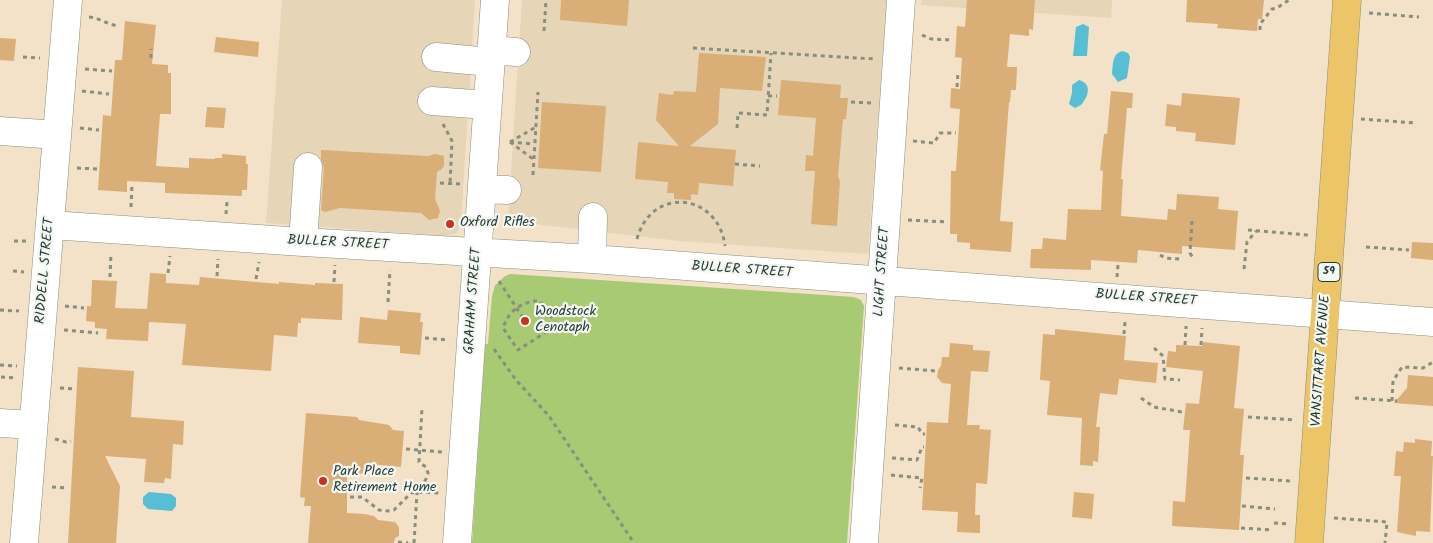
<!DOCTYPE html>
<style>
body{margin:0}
canvas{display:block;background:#f3e1c8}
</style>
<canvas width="1433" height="543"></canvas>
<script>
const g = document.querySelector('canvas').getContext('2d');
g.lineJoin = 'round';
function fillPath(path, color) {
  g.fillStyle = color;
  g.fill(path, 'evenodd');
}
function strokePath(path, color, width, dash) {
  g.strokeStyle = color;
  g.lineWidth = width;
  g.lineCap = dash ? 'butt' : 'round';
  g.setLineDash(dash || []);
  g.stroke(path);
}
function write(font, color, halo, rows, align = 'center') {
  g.font = font + ' Kalam,sans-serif';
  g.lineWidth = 4.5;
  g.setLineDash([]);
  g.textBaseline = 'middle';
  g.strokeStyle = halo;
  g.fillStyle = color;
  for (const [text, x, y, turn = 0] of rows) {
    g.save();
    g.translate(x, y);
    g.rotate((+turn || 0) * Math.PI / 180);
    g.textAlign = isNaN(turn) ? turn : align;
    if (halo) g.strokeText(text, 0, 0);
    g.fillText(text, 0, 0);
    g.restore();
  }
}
fillPath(new Path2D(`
 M282 0H475L461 222 457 233 446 236 266 223Z
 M522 0H887L868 254 680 241 508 221Z
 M921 0H1112L1111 18 921 5Z`), '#e7d5b7');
fillPath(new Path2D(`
 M510 274 854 297 861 300 864 306 847 543H472L485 344H488L492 296 495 285C501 281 503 276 510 274Z`), '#a7ca73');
fillPath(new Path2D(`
 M1083 24 1089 27 1087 56H1073L1076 27Z
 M1122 51 1128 53 1130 57 1127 78 1118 82 1112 74C1113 65 1112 54 1122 51Z
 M1079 80C1093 84 1088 97 1081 105L1075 108 1069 104 1072 93V85Z
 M149 492 171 494 176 498V506L172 511 148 509 143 504V497Z`), '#56bfd3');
fillPath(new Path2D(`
 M561 0H629L627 26 560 20Z
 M967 0H1035L1033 30 1029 29V36L1010 34 1007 67H1017L1016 90H1011L1010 102H1009L1000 221 1013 222 1011 252 970 249V243L957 242V234H950L951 171H956L960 109 950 108 951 88 960 89 962 58 955 57 957 26 965 27Z
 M1187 0H1264L1262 19H1258L1257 31 1217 28 1218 24 1186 22Z
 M125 21 156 25 152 64 168 65V73H171V114H160L156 166 189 168V158L215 159V158H222V154L246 156V164H248L247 190H242V196L165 193V183L127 181V192L98 190 103 115 111 116 115 60H122Z
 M216 37 259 42 258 57 214 52Z
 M0 38 16 39 14 61 0 60Z
 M699 53 766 57 762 91 720 88 718 124 690 146 736 150 733 186 699 183 698 195 691 194V200L674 199V193H667L668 182 635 179 638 142 679 146 656 120 659 93 673 95 674 91 696 92Z
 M781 80 841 85 840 98H848L846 119H843L838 177 840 181 837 226 811 224 815 171H805L806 155 813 156 816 118 778 115Z
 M1111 91 1133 93 1132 108H1127L1121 179H1123L1121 216 1167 220 1168 209 1176 210 1177 194 1219 197 1218 209 1238 211 1235 250 1182 246V254L1138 250 1137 263 1091 260V270L1030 268 1031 249H1042L1043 238 1066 240 1068 209 1101 210 1103 171 1100 170 1104 134H1107Z
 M1182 93 1240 98 1235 145 1195 141 1196 133 1176 131V127L1165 126 1167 104 1181 106Z
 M542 102 606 106 601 172 538 168Z
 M207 107 226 108 224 128 205 127Z
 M321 150 428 156 435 154 444 156V165L442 169 437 172 435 199 440 211 438 218 429 220 421 213 340 208 325 212 321 210 324 168 321 159Z
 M1412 242 1433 243V260L1411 258Z
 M150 273 166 274V283L199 285 200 277 279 284V282L315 285V283L343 284 342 320 301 318V323H298L297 337 274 335 271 371 182 365 186 324 149 322 148 341 106 339 107 329 95 328V322L86 321 87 306H91L92 280 117 281 115 308 147 309Z
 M388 310 421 313 420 322H423L420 355 400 353V346L358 343 360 317 387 320Z
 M1055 329 1126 336 1124 360 1158 363 1156 383 1119 379 1117 395 1100 393 1096 427H1100L1098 462 1093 461V466L1080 465 1082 418 1047 415 1050 381 1040 380 1043 334 1055 335Z
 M1203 342 1240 346 1234 408 1244 409 1240 455H1244L1239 530 1172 526 1173 501 1185 502 1190 430H1183L1186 403 1199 404 1203 371 1166 367 1168 351 1176 352V345L1202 346Z
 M950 343 973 345V350L990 351 988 372 971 371 967 425H980L979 429 991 430 987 484 976 483 975 515H980V533L957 532 958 512 922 510 927 422 948 423 951 384 942 383 937 377 938 370 941 366 942 357H949Z
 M78 367 134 371 131 417 184 421 183 445 173 444 171 479 165 478 164 483 144 482 146 459 105 456 120 486 116 543H68Z
 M1408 375 1433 377V406L1394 403 1407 388Z
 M306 413 357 417 359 420 389 425 393 430 404 431 401 467 369 464 368 474 347 473V513L364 514 374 516 378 520 395 522 399 527V536L395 538 394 543H308L311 506H304L305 498 300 497Z
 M1415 439 1432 441 1431 456H1433L1430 532 1416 531V536L1397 532 1401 476H1394L1396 451 1403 452 1404 442 1415 443Z
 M1074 492 1094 494 1092 519 1072 517Z`), '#d9ae77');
const minor = new Path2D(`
 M491 50 516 52
 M436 57 490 62
 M432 101 487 105
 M0 131 57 135
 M482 189 507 190
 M50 225 303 242 592 259 1433 322
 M303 242 308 167
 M592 259 593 217
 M0 423 32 425
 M24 543 68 0
 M457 543 495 0
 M864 543 901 0`);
const major = new Path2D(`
 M1309 543 1347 0`);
strokePath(minor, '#898f7e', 29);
strokePath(major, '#898f7e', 29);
strokePath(new Path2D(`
 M1369 13 1419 17
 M89 17C100 18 108 25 119 26
 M1260 30V24L1272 9 1277 8 1289 0
 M544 31 546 0
 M922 35 931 39 953 40
 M693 48 875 59
 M23 57 40 58
 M151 58V49
 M85 69 112 71
 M957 87 958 72
 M82 91 109 94
 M768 96H777
 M851 102 871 103
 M1361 119 1415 123
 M443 124 452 141 450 184
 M80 128 99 130
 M737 128 738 113 767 115 771 53
 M913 141 934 143 940 133H956
 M510 142 536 127
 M510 142 533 159
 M510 142 534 144
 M735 164 760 166
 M77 168 97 169
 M533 175 538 92
 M440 183 460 184
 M131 207 132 185
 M226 214 227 202
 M908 220 948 222
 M1192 221 1190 253 1194 260
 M1248 230 1308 235
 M637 239C651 186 718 192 725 246
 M14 241H26
 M1366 247 1409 250
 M1160 255 1165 258 1181 259
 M1244 269 1247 242 1256 231
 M13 271 24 272
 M168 273 170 256
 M217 276 218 259
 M110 277 111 253
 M1117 277 1118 265
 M256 279 259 262
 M499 281 525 321
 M334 282 335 265
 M533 301H540L557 325 518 350 503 328C508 313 517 305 533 301Z
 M388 302 390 270
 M65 306 84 308
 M0 310 19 311
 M64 330 98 333
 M1124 334 1125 322
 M425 338 449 340
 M1185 345 1186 326
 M1201 345 1202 328
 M1154 348 1163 356 1165 379 1180 380
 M494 349 516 380 549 416 634 543
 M0 365 17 366
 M899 368 936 371
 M1 377 15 378
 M60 388 75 389
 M1141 398 1154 407 1182 412
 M1355 398 1397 401
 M1392 401 1393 381 1402 367 1423 368 1433 362
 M1248 417 1295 420
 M895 425 918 427 922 434H925
 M55 439 66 442 71 441
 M406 449 442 452
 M892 458 917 460 922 447H924
 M891 475 922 478 920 488
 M1246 478 1291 481
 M52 487 66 488
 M350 497H362L379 510 388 511 394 510 411 493 417 492 439 493
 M1242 506 1275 509
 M1334 518 1387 522 1385 543
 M1274 523 1288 524
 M1241 528 1273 530
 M398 542 408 543
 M414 543 417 492 426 479 428 473 426 467 419 462 422 408`), '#898f7e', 3, [4, 4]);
strokePath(minor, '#fff', 28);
strokePath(major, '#edc569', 28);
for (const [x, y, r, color] of [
 [450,224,5,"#c8321e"],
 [525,321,5,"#c8321e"],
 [323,481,5,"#c8321e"]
]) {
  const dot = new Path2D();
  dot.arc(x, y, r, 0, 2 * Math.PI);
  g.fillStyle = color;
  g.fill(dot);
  strokePath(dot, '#f6f6f2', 2);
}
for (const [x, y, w] of [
 [1329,272,22]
]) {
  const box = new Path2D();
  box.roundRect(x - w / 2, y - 9.5, w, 19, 4);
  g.fillStyle = '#f6f6f2';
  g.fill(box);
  strokePath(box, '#1f3d34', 1);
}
write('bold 12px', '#1f3d34', null, [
 ["59",1329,272]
]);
write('14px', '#1f3d34', '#f6f6f2', [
 ["Oxford Rifles",460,224],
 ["Woodstock",535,313],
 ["Cenotaph",535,329],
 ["Park Place",333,473],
 ["Retirement Home",333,489]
], 'left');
write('14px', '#1f3d34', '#f6f6f2', [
 ["BULLER STREET",338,244,3],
 ["RIDDELL STREET",46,271,-85],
 ["BULLER STREET",742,271,4],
 ["LIGHT STREET",883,272,-86],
 ["BULLER STREET",1146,299,4],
 ["GRAHAM STREET",474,301,-86],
 ["VANSITTART AVENUE",1322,361,-86]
]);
</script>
